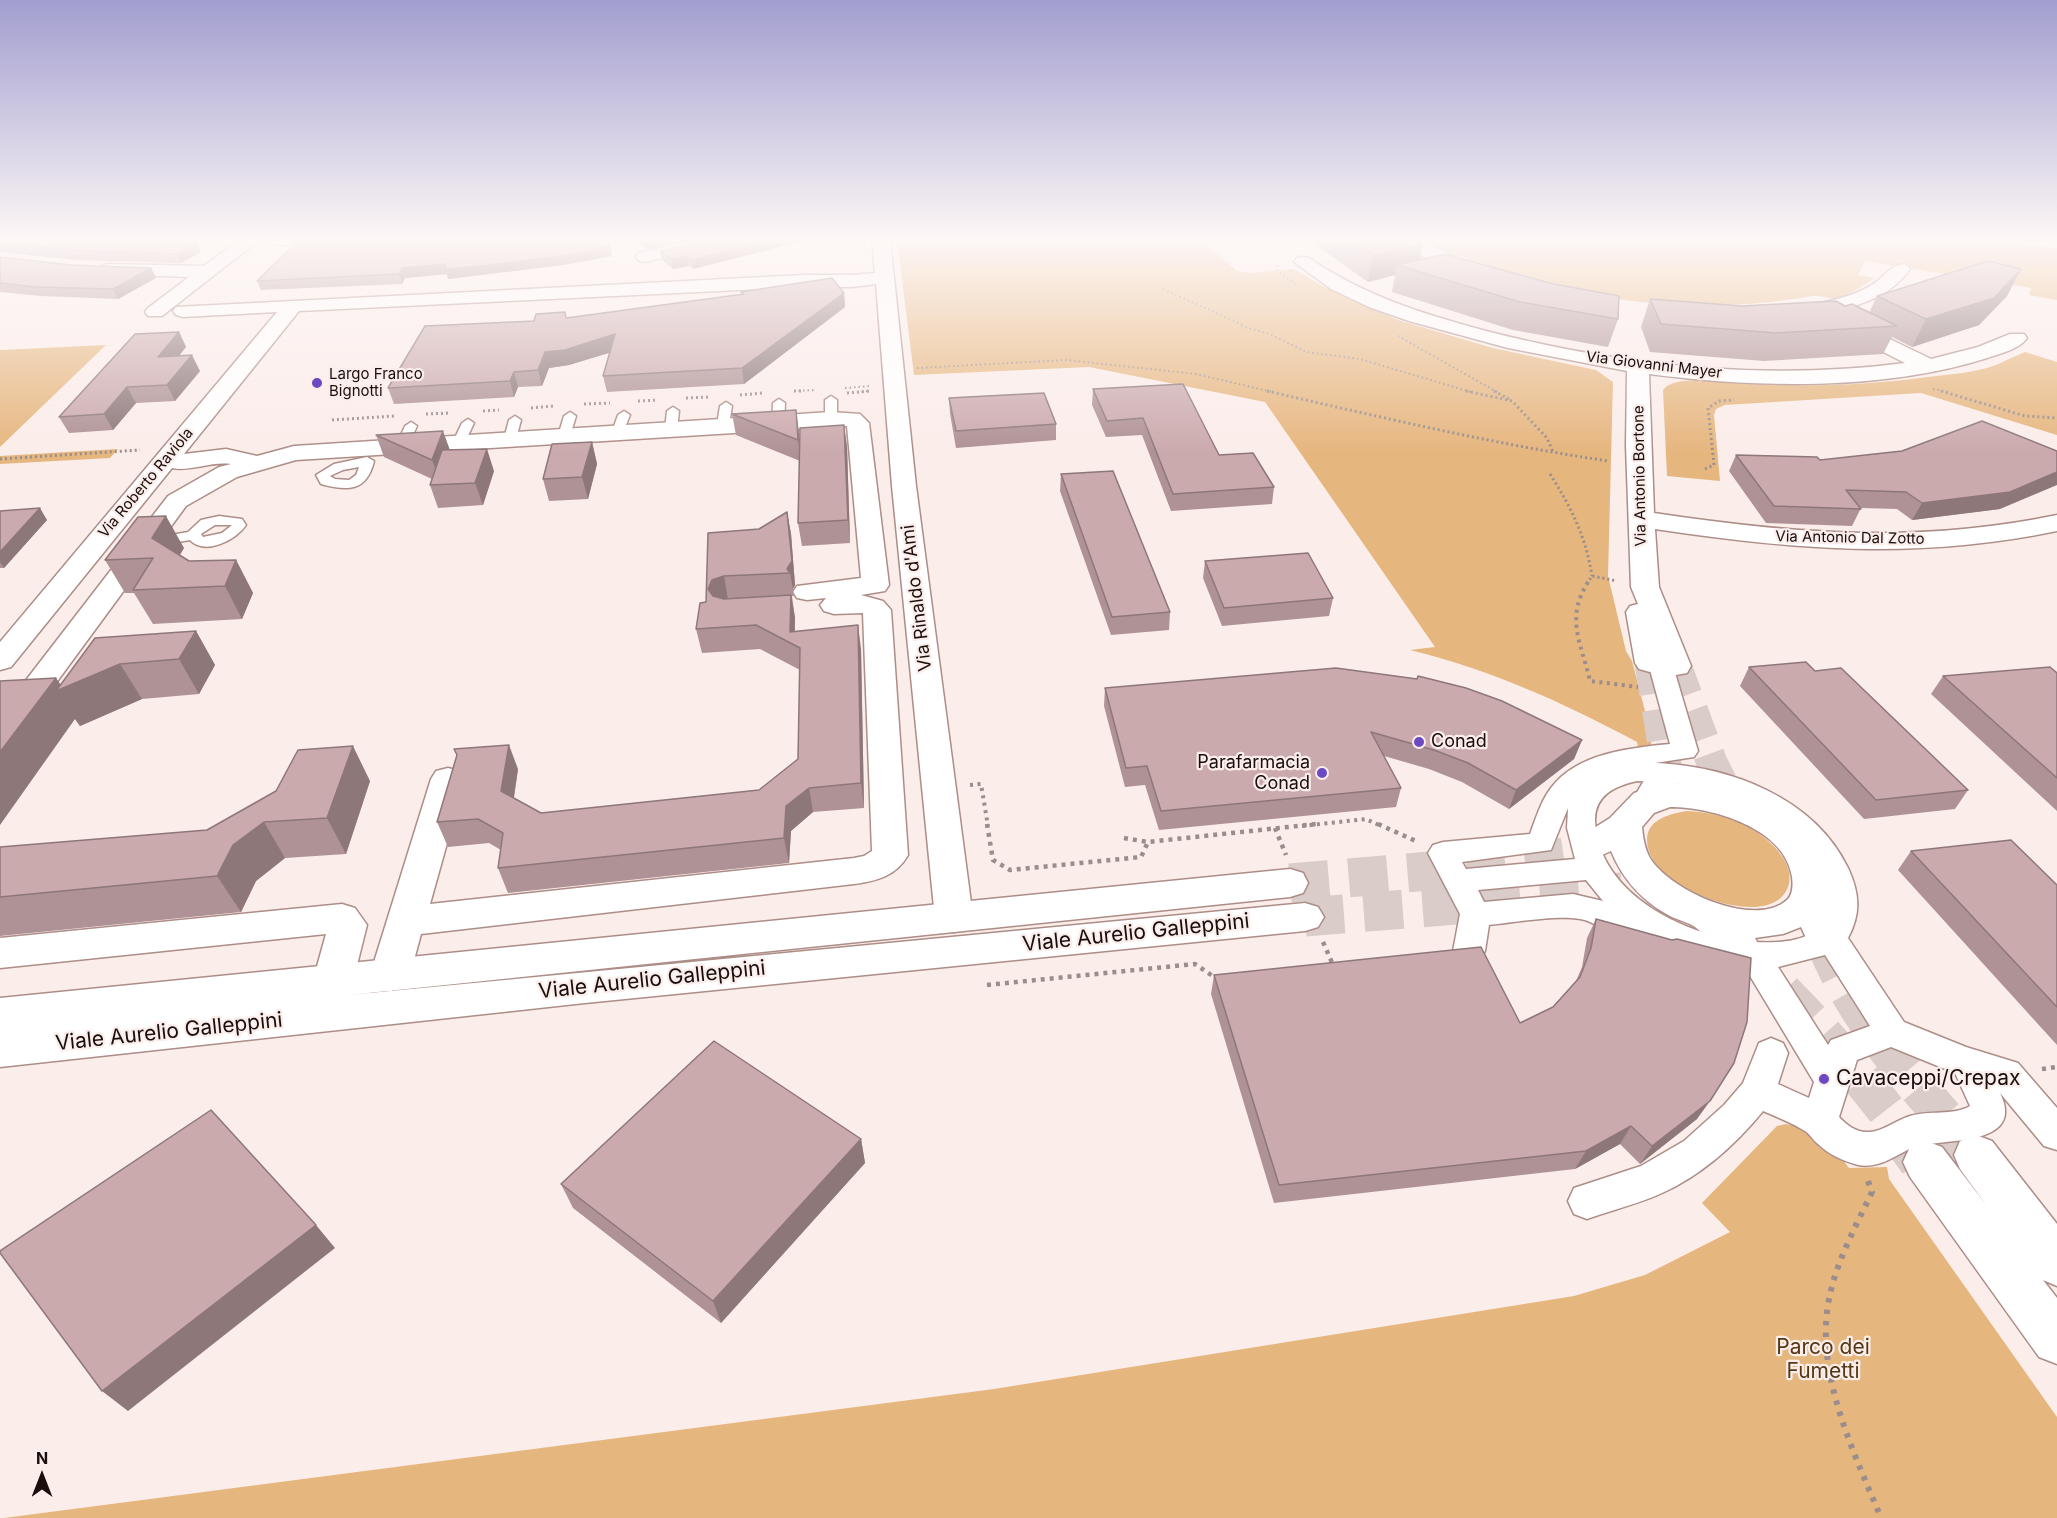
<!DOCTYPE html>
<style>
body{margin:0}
#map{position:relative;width:2057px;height:1518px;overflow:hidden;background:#fbedea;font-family:Inter,sans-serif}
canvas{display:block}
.north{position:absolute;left:12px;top:1446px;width:60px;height:60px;-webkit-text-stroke:4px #fbedea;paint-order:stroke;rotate:0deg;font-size:16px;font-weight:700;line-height:24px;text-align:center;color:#190e0c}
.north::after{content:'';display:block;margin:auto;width:21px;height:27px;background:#190e0c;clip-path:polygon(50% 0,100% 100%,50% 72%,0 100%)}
</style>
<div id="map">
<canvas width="2057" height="1518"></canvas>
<div class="north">N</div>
</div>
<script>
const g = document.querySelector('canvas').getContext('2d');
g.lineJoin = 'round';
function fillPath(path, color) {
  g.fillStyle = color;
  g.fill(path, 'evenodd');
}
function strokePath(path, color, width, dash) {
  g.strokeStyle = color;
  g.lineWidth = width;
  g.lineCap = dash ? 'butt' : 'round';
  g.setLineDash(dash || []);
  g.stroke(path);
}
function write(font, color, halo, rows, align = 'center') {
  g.font = font + ' Inter,sans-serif';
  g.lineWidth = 4.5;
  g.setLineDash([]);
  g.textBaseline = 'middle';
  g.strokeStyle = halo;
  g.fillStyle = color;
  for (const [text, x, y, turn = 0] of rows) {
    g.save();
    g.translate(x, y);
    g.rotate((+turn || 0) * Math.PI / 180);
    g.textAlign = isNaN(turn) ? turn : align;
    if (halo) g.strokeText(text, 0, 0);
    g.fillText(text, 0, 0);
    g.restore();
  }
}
fillPath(new Path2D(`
 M897 240H1206L1211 248 1237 271 1251 273 1294 269 1324 287 1398 320 1493 348 1596 370 1613 382 1608 576 1626 651 1632 661 1652 738 1650 750 1638 747 1637 742C1562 702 1494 671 1410 650L1435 647 1265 402 1089 367 914 375Z
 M1418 240H1986L2057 248V300L2029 295 2031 288 1865 261 1858 275 1875 278C1863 285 1849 296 1835 298 1827 299 1820 295 1812 296 1697 317 1571 302 1463 257 1458 255 1456 257 1450 257 1440 256 1427 246 1418 240Z
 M106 345 0 447V350Z
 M2025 352 2057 362V435L1921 393 1725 405 1716 409 1714 415 1720 481 1667 476 1663 390C1674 373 1732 383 1751 384 1810 387 1869 385 1928 377 1951 374 1974 373 1996 365 2005 361 2015 356 2025 352Z
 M118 449 110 458 0 464V456Z
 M1687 811C1724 813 1760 826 1782 856 1788 864 1792 877 1788 887 1774 924 1704 901 1681 886 1666 876 1647 860 1647 840 1647 819 1670 814 1687 811Z
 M1786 1124C1815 1130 1832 1145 1849 1168L1887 1167 1889 1179 2057 1417V1518H4L994 1389 1574 1296 1645 1275 1730 1232 1702 1203 1777 1126Z`), '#e6b67f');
strokePath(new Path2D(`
 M1650 663 1666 763 1664 775
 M1676 666 1712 763 1725 788`), '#d9ccc9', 31, [31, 16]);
strokePath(new Path2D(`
 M1290 883 1522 863 1571 856 1591 847
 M1305 917 1622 892
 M1824 939C1854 1016 1903 1070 1957 1132
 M1783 992C1827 1036 1865 1082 1903 1132`), '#d9ccc9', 39, [39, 20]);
strokePath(new Path2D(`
 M1902 1130 1923 1159
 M1956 1130 1969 1146`), '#d9ccc9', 50, [50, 25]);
const service = new Path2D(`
 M831 396 837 400V419L831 423 825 419V400Z
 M779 399 785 403 784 422 778 426 772 422 773 403Z
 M726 402 732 406 729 425 723 429 717 425 720 406Z
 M673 407 679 411 677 429 671 433 665 429 667 411Z
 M624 411 630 415 622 435H614L612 432 618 415Z
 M570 412 576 416 570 436 568 439H560L558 436 564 416Z
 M515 416 521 420 516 439 510 443 505 442 504 439 509 420Z
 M468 419 474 423 465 442 464 445H454L453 442 462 423Z
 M411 422 417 426 408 446 407 449H397L396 446 405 426Z
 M367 457 374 461C367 492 347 491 321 484L316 475 334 464ZM359 467 356 475 349 480 335 479 330 476 343 470Z
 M219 516 242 519 246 525C236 540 205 556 190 540L154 546 147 542 149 539 188 532 201 520ZM215 525H232L222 533 203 537 201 534Z`);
const pedestrian = new Path2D(`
 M1661 658 1670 661 1673 666 1698 751 1694 757 1655 763C1729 766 1814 797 1848 868 1860 894 1861 914 1848 938L1904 1022 1966 1047 2018 1063 2057 1108V1150L2044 1146 2000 1093C2027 1148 1940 1138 1914 1147 1895 1155 1880 1169 1858 1165 1843 1161 1828 1154 1818 1144 1813 1140 1810 1134 1805 1131 1792 1123 1777 1117 1763 1111 1736 1144 1702 1175 1662 1193 1638 1204 1612 1210 1587 1219L1574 1214 1568 1201 1574 1188 1641 1166 1684 1141 1724 1105 1743 1083 1759 1043 1771 1038 1783 1043 1788 1053 1778 1084 1809 1098 1814 1082 1744 966 1708 959 1670 946 1667 952 1656 955C1632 948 1613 932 1590 922 1569 912 1513 923 1489 925L1485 951 1480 960 1469 963 1458 960 1453 951 1460 914 1428 853 1433 845 1443 842 1530 834C1536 818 1541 801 1551 788 1577 753 1630 748 1670 744L1649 666 1652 661ZM1637 781C1676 782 1713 786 1747 804 1771 817 1794 834 1810 856 1819 867 1823 879 1826 893 1837 939 1789 944 1755 942 1690 939 1597 895 1595 820 1595 795 1615 786 1637 781ZM1568 808 1567 828 1575 859 1466 869 1462 862 1551 850ZM1586 880 1603 901 1573 894 1484 902 1478 890ZM1825 955 1870 1026 1831 1040 1828 1045 1778 967ZM1891 1047 1955 1073 1970 1106C1953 1116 1929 1110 1910 1116 1896 1120 1881 1133 1867 1132 1855 1132 1847 1125 1839 1117L1857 1060Z`);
const minor = new Path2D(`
 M239 240H259L162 316H148L145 312 148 308 189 277 109 274 103 273 100 269 103 265 109 264 204 266Z
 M269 240H339L336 244 330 245H278L272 244Z
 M698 240H729L726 244 645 262 639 261 636 257 639 253Z
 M872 240H890L916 486 973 918 967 928 954 932 941 928 935 918 892 486 876 284 852 287H803L299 311 184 454 226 449 257 456 294 446 831 412 860 414 869 423 889 585 885 591 861 595 883 601 891 610 908 855C896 876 877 881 854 884L421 934 410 975 404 986 390 991 376 986 370 975 431 779 436 771 448 768 460 771 465 779 430 904 854 858 864 856 872 851 863 613 834 614 824 611 820 605 826 598 807 600 797 598 793 592 797 586 861 578 847 426 296 460 237 477 186 506 42 702 24 711 11 729 0 732V700L20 688 168 496 219 467 231 464C212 461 189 472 172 468L11 667 0 670V642L277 312 183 317 176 315 173 311 176 307 803 275H852L875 273Z
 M1401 240H1422L1466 263 1469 267 1466 271C1452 274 1410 252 1401 240Z
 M1303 257 1309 258C1364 296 1426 315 1490 332 1624 366 1767 381 1905 363L1809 314 1806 310 1809 306C1832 300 1857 296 1876 282 1887 274 1893 262 1907 265L1910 269C1892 295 1864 304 1834 312L1931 359 1978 347 2010 334H2024L2027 338C2020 349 1999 354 1987 358 1883 391 1756 388 1649 374L1654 513C1794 534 1917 544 2057 515V531C1918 560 1795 550 1655 529L1659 587 1691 666 1687 673 1676 675 1665 673 1662 668 1650 672 1639 669 1635 663 1626 612 1630 606 1638 604 1631 587 1626 446 1627 371 1508 348 1409 321 1369 307 1331 289 1294 262 1297 258Z
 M1664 764 1676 767 1681 775 1662 807 1650 811 1638 807 1633 799 1652 767Z
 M342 904 355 908 367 925 353 981 347 992 333 997 319 992 313 981 326 934 0 968V938Z`);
const tertiary = new Path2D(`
 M1670 783C1727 784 1797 805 1824 860 1830 874 1829 891 1833 906 1835 915 1838 923 1841 932L1836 942 1822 947 1808 942 1801 927 1783 934 1755 938 1761 949 1756 960C1722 971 1718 944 1695 927 1688 922 1678 920 1670 916 1642 901 1623 880 1611 851L1591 860 1578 856 1573 847 1578 838 1610 818 1634 793ZM1670 807C1712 807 1785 828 1792 877 1793 885 1793 893 1788 899 1756 930 1670 891 1650 858 1645 849 1643 838 1642 827L1654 813Z
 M1290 869 1303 873 1308 883 1303 893 1290 897 349 995 1305 903 1318 907 1324 917 1318 927 1305 931 585 1003 0 1067V998Z
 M1976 1135 1992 1141 2057 1224V1286L2043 1280 2057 1298V1364L2039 1357 1910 1177 1903 1162 1910 1147 1926 1141 1942 1147 1987 1206 1960 1169 1954 1155 1960 1141Z`);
strokePath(service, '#ad8d87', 3);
strokePath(pedestrian, '#ad8d87', 3);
strokePath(minor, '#ad8d87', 3);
strokePath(tertiary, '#ad8d87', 3);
strokePath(new Path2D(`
 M1278 265 1277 270 1297 286
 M1163 289 1243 325
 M1241 326 1267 333 1307 352 1360 359 1471 392
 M1398 336 1497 392
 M917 368 1066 360 1196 374 1273 392
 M845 388 870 386
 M1933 389 1949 392
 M794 391 816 390
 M857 392 870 391`), '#9a8d8b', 2, [1.5, 3]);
strokePath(new Path2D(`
 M794 391H802
 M1267 391C1380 417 1493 444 1608 461
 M1466 391 1512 401 1547 438 1553 452
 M1494 391 1509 399
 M1941 391 2025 416 2057 418
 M847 393 870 391
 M740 395 763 393
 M686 398 709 397
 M638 401 658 400
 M584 404 610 403
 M531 408 553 406
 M483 411 499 410
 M426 414 451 413
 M332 420 394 416
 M0 459 140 450
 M1705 469 1714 465 1708 408 1719 401 1734 400
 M1550 474C1571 507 1586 537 1592 576
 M1587 584 1592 576 1617 581`), '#9a8d8b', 3, [2, 3]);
strokePath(new Path2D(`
 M1588 582C1565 619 1581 642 1590 681L1638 687
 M970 785 981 784 988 826
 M1302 826 1366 819 1381 826`), '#9a8d8b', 4, [3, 4.5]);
strokePath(new Path2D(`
 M987 824 993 860 1010 870 1141 857 1148 842 1316 824
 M1378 824 1418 842
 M1275 828 1286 855
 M1124 838 1148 842
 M1323 942 1333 965
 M987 985 1195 964 1217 979
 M2042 1069 2057 1067`), '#9a8d8b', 4.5, [4, 5]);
strokePath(new Path2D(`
 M1868 1181 1872 1192C1854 1230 1832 1269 1827 1312 1819 1382 1855 1455 1881 1518`), '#9a8d8b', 6, [4.5, 7]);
fillPath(service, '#fff');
fillPath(pedestrian, '#fff');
fillPath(minor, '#fff');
fillPath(tertiary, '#fff');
fillPath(new Path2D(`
 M0 240 197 243 201 252 181 263 76 260 0 252Z
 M635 240H688L647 249Z
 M712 240H807L693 269 689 266 673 269 662 260 660 251Z
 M1312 240H1416L1423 244 1420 260 1618 319 1608 347 1513 330 1392 292 1395 275 1368 282 1317 246Z
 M610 246 612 256 563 265 448 279 447 274 405 278 402 284 261 290 257 281Z
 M0 257 71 265 151 268 156 278 118 299 41 296 0 292Z
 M2021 269 2007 296 1979 325 1912 347 1892 337 1883 354 1764 361 1650 352 1641 327 1650 299 1742 306H1845L1869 313 1877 296Z
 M741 292 844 293 845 307 744 384 607 392 603 376 610 352 569 365 549 368 542 386 518 387 514 397 394 404 388 388 566 318 742 294Z
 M179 332 186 347 179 356 200 371 175 401 136 403 113 430 69 433 59 417Z
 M1093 389 1219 455 1274 487 1272 504 1171 511 1142 435 1106 437 1092 405Z
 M949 398 1056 424V440L956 448 950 414Z
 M732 414 799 432 800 448 844 425 847 447 850 543 802 546 798 523 800 461 736 435Z
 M376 435 450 450 494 471 483 505 438 508 430 485 432 479 384 457Z
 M592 442 597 464 588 499 549 501 543 479Z
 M1736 455 1820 460 2000 509 1912 520 1897 509 1861 508 1852 526 1766 523 1729 471Z
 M1061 474 1170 612 1169 630 1111 635 1060 491Z
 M0 511 47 520 4 568H0Z
 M787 512 791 534 795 585 793 589 794 596H792L795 618V631L861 649 864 808 813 812 791 831 789 863 508 893 498 868 501 850 489 843 448 847 437 822 518 769 514 798 541 813 759 790 798 759 800 670 760 649 702 653 696 629 706 602 708 533 759 529Z
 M184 548 180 555 189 561 236 560 253 593 242 619 153 624 134 593H125L105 560Z
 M1205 561 1333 598 1329 616 1222 626 1203 578Z
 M196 631 215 665 199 694 142 699 80 726 75 719 61 685Z
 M1749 667 1815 671 1968 790 1955 809 1864 819 1740 686Z
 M2057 673V811L1931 694 1943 676Z
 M1105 688 1582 740 1574 759 1509 809 1462 782 1429 769 1384 756 1401 788 1396 807 1159 830 1145 785 1125 787 1104 706Z
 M370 781 346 854 285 858 256 881 241 912 0 936V847L207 830Z
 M1911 851 2057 885V1045L1898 870Z
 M1596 919 1697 1119 1640 1164 1620 1144 1575 1169 1274 1203 1211 994 1214 975 1520 1023 1553 1007 1576 981 1582 967 1587 938Z
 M861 1139 865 1163 721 1323 573 1208 561 1184Z`), '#af9295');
fillPath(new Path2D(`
 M645 240H688L647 249Z
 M772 240H807L693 269 692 260Z
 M197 243 201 252 181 263 177 254Z
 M1423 244 1417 270 1397 265 1395 275 1368 282 1373 255Z
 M610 246 612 256 563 265 448 279 447 274 405 278 402 284 399 274 402 268Z
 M687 256 689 266 673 269 672 259Z
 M151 268 156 278 118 299 113 289Z
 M2021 269 2007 296 1979 325 1912 347 1926 319Z
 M844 293 845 307 744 384 742 368Z
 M179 332 186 347 165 372 158 357Z
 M615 334 619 350 569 365 549 368 542 386 538 370 545 352Z
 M192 355 200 371 175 401 167 385Z
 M514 372 518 387 514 397 510 381Z
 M127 387 136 403 113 430 104 414Z
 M796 410 799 432 801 462 798 440Z
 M844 425 847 447 850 543 848 520Z
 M443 431 451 453 440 482 432 460Z
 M592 442 597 464 588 499 582 477Z
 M487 449 494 471 483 505 475 483Z
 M2057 472V485L2000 509 1912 520 1922 503Z
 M40 508 47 520 4 568 0 562V552Z
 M787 512 791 534 795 585 793 589 790 573 787 569Z
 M166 516 184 548 170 571 152 538Z
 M236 560 253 593 242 619 225 586Z
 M724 576 728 600 717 604 708 589 712 580Z
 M791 595 795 618 794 645 790 632Z
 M858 625 861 649 864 808 861 783Z
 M196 631 215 665 199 694 179 659Z
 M120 664 142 699 80 726 75 719 0 825V752L56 678 63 688Z
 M1582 740 1574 759 1509 809 1516 790Z
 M509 745 518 769 511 815 501 791Z
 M353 746 370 781 346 854 327 818Z
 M809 788 813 812 791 831 789 863 784 838 786 806Z
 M264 822 285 858 256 881 241 912 217 876 233 845Z
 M1710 1101 1697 1119 1640 1164 1652 1146Z
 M1631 1126 1620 1144 1575 1169 1586 1151Z
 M861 1139 865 1163 721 1323 713 1301Z
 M316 1225 335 1248 128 1411 102 1391Z`), '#8e7779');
const building = new Path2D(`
 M0 240H162L197 243 177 254 71 250 0 243Z
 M299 240H606L610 246 561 256 479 266 445 269 446 264 402 268 399 274 257 281Z
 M712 240H772L692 260 687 256 672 259 660 251Z
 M1350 240H1416L1423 244 1373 255Z
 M1445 254 1549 283 1619 296 1618 319 1520 302 1397 265Z
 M0 257 71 265 151 268 113 289 36 287 0 283Z
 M1988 261 2021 269 1994 298 1926 319 1877 296Z
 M832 278 844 293 742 368 603 376 615 334 565 350 545 352 538 370 514 372 510 381 388 388 425 326 534 321 536 314 565 312 566 318 744 294 741 292Z
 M1650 299 1742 306 1836 301 1845 306 1852 304 1897 326 1776 333 1661 324Z
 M179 332 158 357 192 355 167 385 127 387 104 414 59 417 135 334Z
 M1183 384 1219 455 1253 453 1274 487 1173 494 1143 418 1107 421 1093 389Z
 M1044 393 1056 424 956 431 949 398Z
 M796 410 798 440 732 414Z
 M1982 421 2057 451V472L2010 492 1922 503 1906 492 1846 490 1861 509 1774 506 1736 455 1817 457 1820 460 1902 451Z
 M844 425 848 520 798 523 800 428Z
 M443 431 432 460 376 435Z
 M592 442 582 477 543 479 552 444Z
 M487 449 475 483 430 485 442 450Z
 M1113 471 1170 612 1112 617 1061 474Z
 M40 508 0 552V511Z
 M787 512 792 561 787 569 790 573 724 576 712 580 708 589 713 596 724 599 791 595 790 632 858 625 861 783 809 788 786 806 784 838 498 868 503 833 478 819 437 822 457 755 454 749 509 745 501 791 541 813 759 790 798 759 800 648 756 625 696 629 700 603 706 602 708 533 759 529Z
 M166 516 152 538 189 561 236 560 225 586 133 590 153 558 105 560 138 517Z
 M1308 553 1333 598 1224 608 1205 561Z
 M196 631 179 659 120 664 56 691 95 638Z
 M1806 662 1815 671 1841 668 1968 790 1876 800 1749 667Z
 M2050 667 2057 673V778L1943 676Z
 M1336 668 1417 679 1418 676 1466 688 1502 701 1582 740 1516 790 1468 763 1434 750 1371 732 1401 788 1161 811 1147 766 1126 768 1105 688Z
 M56 678 0 752V681Z
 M353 746 327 818 264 822 233 845 217 876 0 897V847L207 830 276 791 298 750Z
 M2011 840 2057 885V1007L1911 851Z
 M1596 919 1672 940 1677 939 1751 958 1747 1022 1734 1063 1710 1101 1652 1146 1631 1126 1586 1151 1279 1185 1214 975 1481 947 1520 1023 1553 1007 1580 977 1591 948Z
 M714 1041 861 1139 713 1301 561 1184Z
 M211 1110 316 1225 102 1391 0 1253V1251Z`);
fillPath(building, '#cbaaad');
strokePath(building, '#8e7779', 1.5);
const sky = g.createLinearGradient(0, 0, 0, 452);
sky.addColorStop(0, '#a29ecf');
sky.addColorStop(0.53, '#fdf7f6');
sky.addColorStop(1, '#fdf7f600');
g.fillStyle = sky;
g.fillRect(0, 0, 2057, 452);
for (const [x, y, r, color] of [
 [317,383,6,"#6b49c2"],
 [1419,742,6,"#6b49c2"],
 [1322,773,6,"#6b49c2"],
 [1824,1079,6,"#6b49c2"]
]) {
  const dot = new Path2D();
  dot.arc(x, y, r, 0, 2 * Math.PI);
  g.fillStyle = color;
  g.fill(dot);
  strokePath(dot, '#fbedea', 2);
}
write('15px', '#190e0c', '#fbedea', [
 ["Via Giovanni Mayer",1654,365,7],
 ["Via Antonio Bortone",1640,476,-91],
 ["Via Roberto Raviola",146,483,-50],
 ["Via Antonio Dal Zotto",1850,538,1]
]);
write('15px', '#190e0c', '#fbedea', [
 ["Largo Franco",329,374],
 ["Bignotti",329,391]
], 'left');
write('18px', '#190e0c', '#fbedea', [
 ["Via Rinaldo d'Ami",917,598,-97]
]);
write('18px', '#190e0c', '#fbedea', [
 ["Conad",1431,742],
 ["Parafarmacia",1310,763,"right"],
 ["Conad",1310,784,"right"]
], 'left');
write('21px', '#190e0c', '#fbedea', [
 ["Viale Aurelio Galleppini",1136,933,-6],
 ["Viale Aurelio Galleppini",652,980,-6],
 ["Viale Aurelio Galleppini",169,1032,-6]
]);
write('21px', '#190e0c', '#fbedea', [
 ["Cavaceppi/Crepax",1836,1079]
], 'left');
write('21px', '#553917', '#fbedea', [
 ["Parco dei",1823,1348],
 ["Fumetti",1823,1372]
]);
</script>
